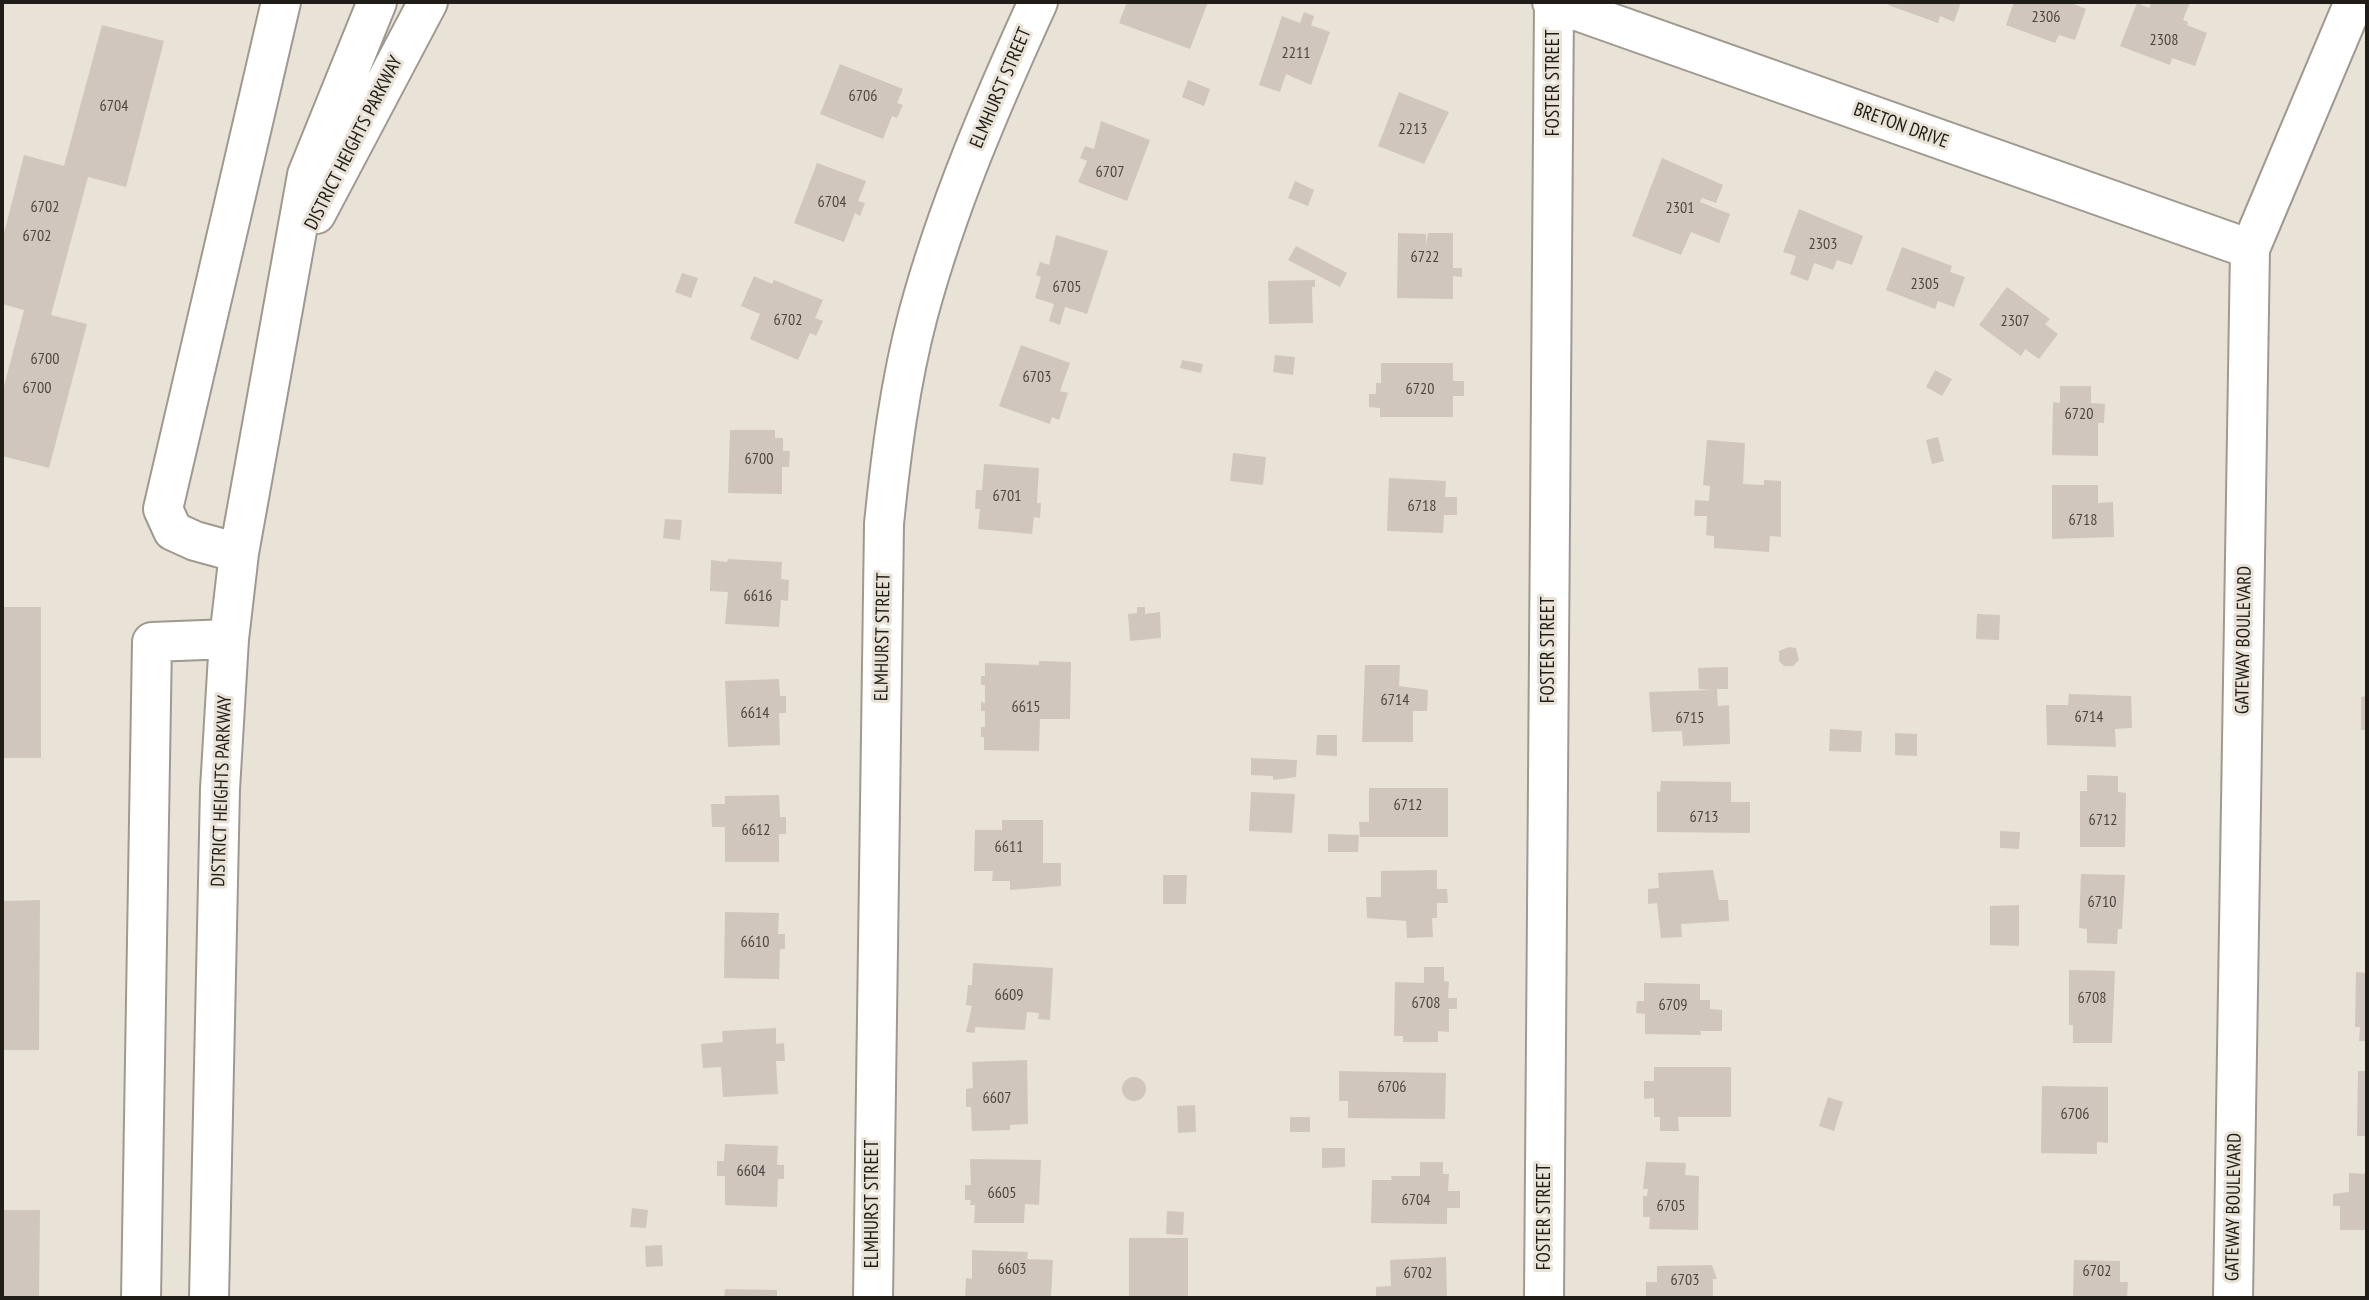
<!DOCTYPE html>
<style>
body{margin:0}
#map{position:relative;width:2369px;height:1300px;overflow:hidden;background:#e9e2d7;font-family:"PT Sans Narrow",sans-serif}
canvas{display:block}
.frame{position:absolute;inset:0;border:4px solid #201d19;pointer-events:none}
</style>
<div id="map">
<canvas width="2369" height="1300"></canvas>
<div class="frame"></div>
</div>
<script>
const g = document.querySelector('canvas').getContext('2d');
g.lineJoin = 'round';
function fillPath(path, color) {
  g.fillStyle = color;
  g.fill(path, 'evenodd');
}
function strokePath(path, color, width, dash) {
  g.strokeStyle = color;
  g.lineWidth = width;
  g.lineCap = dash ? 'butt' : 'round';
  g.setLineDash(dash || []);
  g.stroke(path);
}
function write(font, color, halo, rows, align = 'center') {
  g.font = font + ' "PT Sans Narrow",sans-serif';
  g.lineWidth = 6;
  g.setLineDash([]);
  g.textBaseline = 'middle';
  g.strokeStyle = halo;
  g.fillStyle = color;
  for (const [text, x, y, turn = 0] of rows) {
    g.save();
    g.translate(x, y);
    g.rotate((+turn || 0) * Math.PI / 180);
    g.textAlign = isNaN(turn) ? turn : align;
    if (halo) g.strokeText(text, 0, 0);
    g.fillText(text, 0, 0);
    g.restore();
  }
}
fillPath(new Path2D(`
 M1127 2H1208L1190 49 1119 23Z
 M1889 2H1961L1954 22 1940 16 1938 23 1888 5Z
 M2014 2H2069L2086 9 2075 40 2059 35 2055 43 2006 25Z
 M2151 2H2190L2183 20 2188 22 2187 25 2207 33 2195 66 2172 58 2170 65 2120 46 2137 3 2149 8Z
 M1304 12 1314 16 1311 25 1330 32 1311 85 1286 74 1280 92 1259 85 1282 16 1300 23Z
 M102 25 164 41 126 187 88 177 51 315 87 324 49 468 2 456V394L24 310 2 304V241L24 155 64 166Z
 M840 64 903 89 897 103 903 105 897 118 892 116 883 139 820 114Z
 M1188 80 1210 89 1204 106 1182 97Z
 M1399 92 1449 112 1424 164 1378 146Z
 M1101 121 1150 140 1127 201 1078 182 1087 161 1080 158 1085 146 1094 149Z
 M1662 158 1723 185 1716 203 1702 198 1700 202 1730 214 1719 243 1691 232 1681 255 1632 236Z
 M817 163 866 181 858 201 865 203 860 216 855 213 844 242 794 223Z
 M1295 181 1314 190 1308 206 1288 198Z
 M1799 209 1863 236 1852 265 1837 260 1833 270 1814 263 1808 281 1790 274 1796 256 1783 252Z
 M1398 233 1426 234V245L1428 233H1453V268H1462V277L1453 276V299L1397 298Z
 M1056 235 1108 251 1087 314 1065 307 1060 325 1049 321 1054 304 1035 298 1041 277 1036 275 1040 262 1049 265Z
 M1296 246 1347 273 1340 287 1288 260Z
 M1902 247 1952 266 1950 272 1965 277 1954 307 1938 301 1935 309 1886 290Z
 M682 273 698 278 691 298 675 292Z
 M754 276 772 284 774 280 823 300 815 318 823 321 816 336 810 333 798 360 750 339 760 314 741 306Z
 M1315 280V287H1312L1313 323 1269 324 1268 281Z
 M2007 287 2050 319 2045 324 2058 334 2039 359 2025 349 2021 356 1979 325Z
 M1021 345 1070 363 1060 391 1068 393 1059 420 1052 417 1050 424 999 406Z
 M1275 355 1295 357 1293 375 1273 372Z
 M1182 360 1203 364 1201 373 1180 368Z
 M1381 363H1453V381H1464V396H1453V417H1380V408L1369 407V394H1376V383H1381Z
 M1935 370 1952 379 1942 396 1926 387Z
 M2060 386H2091V403L2105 404 2104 423H2098V456L2052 455 2053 402 2060 403Z
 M730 430H775V438H783V451H790L789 467H782V494L728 493Z
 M1938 437 1944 461 1932 464 1926 440Z
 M1707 440 1745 443 1743 484 1764 485V480L1781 481V537L1770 536 1769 552 1714 548V536L1706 535 1707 516H1694L1695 500 1709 501 1710 486 1703 485Z
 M1233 453 1266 457 1263 485 1230 481Z
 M984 464 1039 468 1037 503H1041L1040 518 1034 517 1032 534 978 529 980 509H975L976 490H982Z
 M1389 478 1446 481 1445 497H1457V515H1444L1443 533 1387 531Z
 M2052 485H2098V503L2113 502 2114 537 2052 539Z
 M665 519 682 520 680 540 663 538Z
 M728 559 782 562 781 579 789 580 788 601 781 600 779 627 725 624 728 592 710 591 711 560 727 562Z
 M2 607H41V758H2Z
 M1137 607H1145V614L1160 612 1161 638 1130 641 1128 614 1137 613Z
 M1977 614 2000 615 1999 640 1976 639Z
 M1789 647 1796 648 1799 660 1793 666H1784L1779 661V651Z
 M1039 661 1071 662 1070 719H1040L1039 751 984 750V737H981V727H985V711H981V702L985 703V685H981V676H985V663L1039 665Z
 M1365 665H1400L1399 686 1428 690 1427 711H1413V742H1362Z
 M1728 667V689H1717L1718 706 1729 705 1730 744 1683 746 1682 731 1652 732 1649 692 1713 690 1699 689 1698 668Z
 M779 679 780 696H786V713H779L780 745 728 747 725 681Z
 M2069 694 2131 696 2132 728 2115 729 2116 747 2047 745 2046 705H2068Z
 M2367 696V730H2361V697Z
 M1830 729 1862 731 1861 752 1829 751Z
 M1895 733 1917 734V756L1895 755Z
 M1317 735H1337V756L1316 755Z
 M1251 758 1297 760 1296 777 1273 780V776L1251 775Z
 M2087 775 2118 776V792L2126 793 2125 847H2080V791H2087Z
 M1661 781 1731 782V802H1750V833L1657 832V791L1660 792Z
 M1369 788H1448V837H1360L1359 822H1369Z
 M1251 792 1295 794 1292 833 1249 831Z
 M779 795 780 817H786V834H779V862H725V827H712L711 804H725V796Z
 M1002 820H1043V863H1061V886L1010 890V881H992L993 871H974L975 830H1002Z
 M2000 831 2020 832 2019 849 2000 848Z
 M1328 834 1359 835 1358 852H1328Z
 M1437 870V889H1447L1448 903H1437V918H1432L1433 937 1407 938 1406 921 1367 918 1366 897H1381V871Z
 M1713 870 1719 900H1728L1729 921 1681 924 1682 937 1661 938 1657 903 1648 904V889L1659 888 1658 873Z
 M2081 874 2125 875 2122 929H2118L2117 944 2087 943V929L2079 928Z
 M1163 875H1187L1186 904H1163Z
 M40 900 39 1050H2V901Z
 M2019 905V946L1990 945V906Z
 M725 912 779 913 778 934H785V949H780L779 979 724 978Z
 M973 963 1053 968 1050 1020 1038 1019 1039 1013 1027 1012 1025 1030 975 1027V1033L966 1032 972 1006 966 1005 968 985H972Z
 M1424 967H1444V981L1449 982 1448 998H1457V1009H1449V1032L1438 1031V1042H1403V1036H1394L1395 982 1424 983Z
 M2069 970 2115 971 2112 1043H2073V1025H2069Z
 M2356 972 2367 973V1041H2359L2360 1027H2355Z
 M1644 983 1700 984V1000H1710V1009L1722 1010V1031H1700L1701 1035 1645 1034V1014L1636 1013 1637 1001H1644Z
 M776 1028V1044L784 1043 785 1061H776L778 1094 723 1097 721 1067 703 1068 701 1044 723 1042 722 1031Z
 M1027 1060 1028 1124 1010 1125V1130L972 1131 971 1107H966V1089L973 1088 972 1062Z
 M1654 1067H1731V1117H1678L1679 1131H1660V1117H1654V1098L1644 1099V1081H1654Z
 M1339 1071 1446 1073 1445 1119 1348 1118V1101H1339Z
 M2358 1071H2367V1136H2357Z
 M1122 1089a12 12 0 1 1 24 0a12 12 0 1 1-24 0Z
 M2042 1086 2108 1087V1143L2097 1142V1154L2041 1153Z
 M1828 1097 1843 1102 1834 1131 1819 1126Z
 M1195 1105 1196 1132 1178 1133 1177 1106Z
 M1290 1117H1310V1132H1290Z
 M725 1144 778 1146 777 1165H784V1179H778L777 1207 725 1205V1176H717V1161H724Z
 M1322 1148H1345V1167L1322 1168Z
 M970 1159 1041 1160 1039 1205 1025 1204 1024 1223H974L975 1205H970L971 1200H965V1185H971Z
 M1420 1162H1443V1174H1449L1448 1191H1460V1208H1447V1224L1371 1223 1372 1180H1392L1391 1176H1420Z
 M1646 1162 1686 1163 1685 1175 1699 1176 1698 1230 1649 1229 1650 1217H1643V1196H1647L1648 1189H1643Z
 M2349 1173 2367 1174V1230H2340V1206H2333V1194L2349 1192Z
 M632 1208 648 1210 646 1228 630 1227Z
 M2 1210H40L39 1298H2Z
 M1167 1211 1184 1212 1183 1235 1166 1234Z
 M1129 1238H1188V1297H1129Z
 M662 1245 663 1266 646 1267 645 1246Z
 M972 1250 1028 1252 1027 1259 1053 1260 1051 1298 965 1297 966 1278 972 1279Z
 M1446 1257 1447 1298H1376V1287L1391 1286 1390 1260Z
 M2074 1260 2120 1261V1282H2128L2127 1297 2073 1298Z
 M1712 1265 1717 1279H1713V1298H1646V1282H1657V1266Z
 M725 1289 777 1290V1298H724Z`), '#d0c6bd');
const minor = new Path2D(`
 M1552 2 2250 249
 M316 214 428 2
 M239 553 195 541 173 531 163 509 281 2
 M141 1298 152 642 229 639
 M209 1298 220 789 229 639 239 553 307 175 377 2
 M873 1298 884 524C891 454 900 383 918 315 947 207 992 103 1038 2
 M1544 1298 1554 3
 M2233 1298 2250 249 2354 2`);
strokePath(minor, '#9f998f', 42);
strokePath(minor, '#fff', 38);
write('16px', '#4c4742', null, [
 ["2306",2046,17],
 ["2308",2164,40],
 ["2211",1296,53],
 ["6706",863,96],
 ["6704",114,106],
 ["2213",1413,129],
 ["6707",1110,172],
 ["6704",832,202],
 ["6702",45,207],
 ["2301",1680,208],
 ["6702",37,236],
 ["2303",1823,244],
 ["6722",1425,257],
 ["2305",1925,284],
 ["6705",1067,287],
 ["6702",788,320],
 ["2307",2015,321],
 ["6700",45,359],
 ["6703",1037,377],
 ["6700",37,388],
 ["6720",1420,389],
 ["6720",2079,414],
 ["6700",759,459],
 ["6701",1007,496],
 ["6718",1422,506],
 ["6718",2083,520],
 ["6616",758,596],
 ["6714",1395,700],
 ["6615",1026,707],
 ["6614",755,713],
 ["6714",2089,717],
 ["6715",1690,718],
 ["6712",1408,805],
 ["6713",1704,817],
 ["6712",2103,820],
 ["6612",756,830],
 ["6611",1009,847],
 ["6710",2102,902],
 ["6610",755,942],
 ["6609",1009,995],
 ["6708",2092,998],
 ["6708",1426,1003],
 ["6709",1673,1005],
 ["6706",1392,1087],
 ["6607",997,1098],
 ["6706",2075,1114],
 ["6604",751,1171],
 ["6605",1002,1193],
 ["6704",1416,1200],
 ["6705",1671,1206],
 ["6603",1012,1269],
 ["6702",2097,1271],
 ["6702",1418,1273],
 ["6703",1685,1280]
]);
write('19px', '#201d19', '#e9e2d7', [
 ["FOSTER STREET",1554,83,-90],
 ["ELMHURST STREET",1001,88,-67],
 ["BRETON DRIVE",1901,126,20],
 ["DISTRICT HEIGHTS PARKWAY",354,143,-63],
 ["ELMHURST STREET",883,637,-89],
 ["GATEWAY BOULEVARD",2244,640,-89],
 ["FOSTER STREET",1549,650,-90],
 ["DISTRICT HEIGHTS PARKWAY",222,791,-88],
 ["ELMHURST STREET",873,1204,-90],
 ["GATEWAY BOULEVARD",2234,1207,-89],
 ["FOSTER STREET",1545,1217,-90]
]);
</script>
